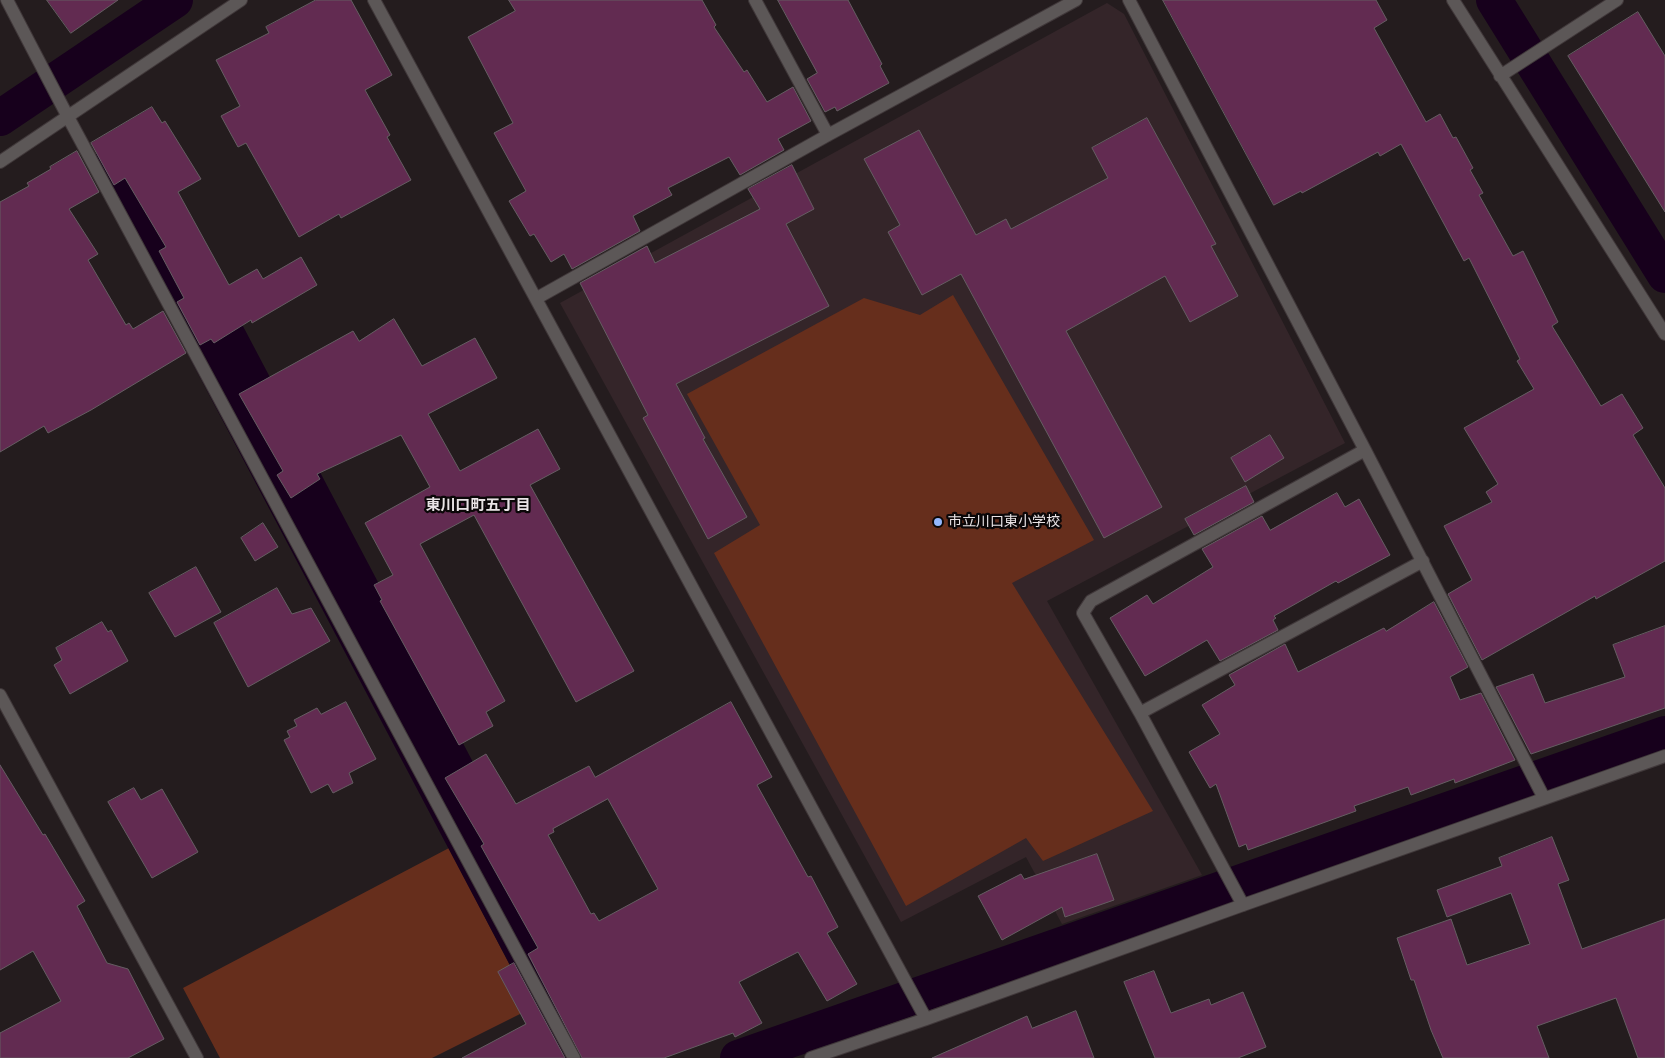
<!DOCTYPE html>
<meta charset="utf-8">
<style>
body{margin:0}
canvas{display:block;background:#241c1e}
</style>
<canvas width="1665" height="1058"></canvas>
<script>
const g = document.querySelector('canvas').getContext('2d');
g.lineJoin = 'round';
function fillPath(path, color) {
  g.fillStyle = color;
  g.fill(path, 'evenodd');
}
function strokePath(path, color, width, dash) {
  g.strokeStyle = color;
  g.lineWidth = width;
  g.lineCap = dash ? 'butt' : 'round';
  g.setLineDash(dash || []);
  g.stroke(path);
}
function write(font, color, halo, rows, align = 'center') {
  g.font = font + ' Helvetica,"Noto Sans JP",sans-serif';
  g.lineWidth = 4.5;
  g.setLineDash([]);
  g.textBaseline = 'middle';
  g.strokeStyle = halo;
  g.fillStyle = color;
  for (const [text, x, y, turn = 0] of rows) {
    g.save();
    g.translate(x, y);
    g.rotate((+turn || 0) * Math.PI / 180);
    g.textAlign = isNaN(turn) ? turn : align;
    if (halo) g.strokeText(text, 0, 0);
    g.fillText(text, 0, 0);
    g.restore();
  }
}
fillPath(new Path2D(`
 M1107 3 1124 14 1345 443 1047 601 1202 875 1062 924 1026 857 901 922 560 303Z`), '#342529');
fillPath(new Path2D(`
 M953 295 1094 540 1012 583 1153 811 1043 861 1026 838 906 906 714 553 760 525 687 394 864 298 920 315Z
 M449 848 532 1008 432 1058H220L183 988Z`), '#662e1c');
strokePath(new Path2D(`
 M1494 0 1665 275
 M0 118 175 0
 M738 1058 1665 734`), '#17001c', 36);
strokePath(new Path2D(`
 M124 167 594 1058`), '#17001c', 62);
const building = new Path2D(`
 M47 0H118L71 33Z
 M316 0H351L392 75 365 90 390 135 387 137 411 180 341 218 339 214 299 237 246 143 238 147 221 116 240 106 216 60 269 33 266 27Z
 M509 0H702L716 25 714 27 744 72 747 70 767 102 793 87 811 121 778 139 784 150 740 175 729 157 668 188 672 195 633 216 640 231 572 269 564 254 551 262 534 234 530 236 509 201 526 191 494 133 513 123 468 37 515 11Z
 M778 0H848L882 64 880 66 889 83 837 111 835 107 825 112 807 79 817 73Z
 M1163 0H1376L1387 20 1374 28 1426 122 1440 114 1453 138 1456 137 1473 168 1470 170 1483 193 1479 195 1513 256 1523 251 1558 322 1552 326 1601 406 1622 394 1643 428 1633 435 1665 488V561L1596 599 1595 596 1482 660 1448 594 1472 580 1444 526 1492 502 1486 492 1498 484 1464 428 1534 389 1517 361 1520 359 1469 258 1464 261 1401 144 1380 156 1378 152 1302 193 1301 191 1274 205Z
 M1638 12 1665 56V212L1568 56Z
 M152 107 162 123 165 121 201 179 178 192 229 285 257 269 263 279 301 257 317 285 252 323 251 320 214 343 211 339 200 345 177 302 184 298 159 251 166 247 125 178 114 185 91 143Z
 M1147 118 1216 244 1211 246 1238 296 1190 322 1165 276 1066 331 1162 507 1104 538 961 274 922 295 888 232 900 225 864 159 919 130 976 235 1006 219 1011 229 1108 178 1092 148Z
 M77 151 99 192 69 209 98 254 88 260 126 325 129 323 133 329 163 311 186 353 91 410 48 433 44 426 0 452V202L29 186 27 183 51 169 50 167Z
 M792 165 814 209 786 224 829 306 676 384 705 438 703 439 747 517 708 539 643 418 648 415 580 283 647 246 655 263 760 209 748 189Z
 M394 319 422 366 475 338 497 378 428 414 460 471 538 429 560 469 530 485 634 671 576 702 474 515 420 544 505 701 486 712 493 726 459 745 380 601 382 600 374 585 393 575 365 523 430 487 401 435 317 474 320 479 291 498 277 475 283 471 239 394 353 331 359 341Z
 M1270 435 1284 458 1245 482 1231 458Z
 M1246 486 1254 502 1194 535 1185 519Z
 M1337 493 1345 507 1359 499 1390 555 1338 583 1336 581 1274 616 1276 618 1273 620 1278 630 1220 661 1207 640 1145 676 1110 618 1147 595 1153 604 1213 567 1202 549 1262 516 1270 530Z
 M263 523 278 547 255 561 241 538Z
 M196 567 221 612 175 637 149 593Z
 M277 588 292 614 311 608 330 641 248 687 214 623Z
 M1434 602 1468 667 1450 677 1460 700 1481 693 1515 760 1455 783 1454 779 1411 795 1408 787 1354 806 1356 811 1248 850 1246 844 1239 847 1216 784 1210 788 1189 752 1220 734 1202 705 1235 685 1229 675 1285 644 1298 672 1384 628 1386 631Z
 M102 622 108 632 111 630 128 661 70 694 54 665 62 660 56 648Z
 M1665 626V708L1531 754 1496 687 1533 674 1545 703 1625 677 1613 645Z
 M346 702 376 759 349 773 353 783 333 793 328 784 311 793 284 740 290 737 287 731 297 726 294 720 317 708 321 714Z
 M731 702 772 777 757 785 808 877 811 876 838 927 827 933 857 984 827 1001 798 952 739 982 762 1023 735 1037 733 1033 664 1058H582L528 954 538 948 481 846 484 844 445 778 486 754 516 804 589 766 595 777ZM608 799 658 889 599 921 594 913 591 914 548 835 554 832 553 829Z
 M0 765 43 835 45 834 85 901 77 906 107 963 128 969 164 1039 128 1058H0V1033L61 1001 33 951 0 970Z
 M134 788 141 800 162 789 198 852 152 878 108 802Z
 M1552 837 1569 880 1558 884 1582 949 1665 919V1058H1638L1616 998 1537 1026 1549 1058H1443L1431 1030 1414 980H1411L1397 938 1451 919 1467 965 1530 944 1511 893 1447 917 1437 890 1502 866 1499 858Z
 M1097 854 1114 900 1065 917 1062 907 1002 940 978 896 1021 874 1024 879Z
 M514 963 565 1058H462L526 1024 498 972Z
 M1154 971 1171 1013 1209 999 1211 1005 1243 992 1266 1047 1238 1058H1155L1124 982Z
 M1076 1011 1094 1058H932L1027 1016 1032 1028Z`);
fillPath(building, '#622b51');
strokePath(building, '#655d62', 1);
const minor = new Path2D(`
 M7 0 68 117 574 1058
 M374 0 926 1019
 M755 0 828 135
 M1129 0 1365 450 1544 798
 M1453 0 1665 334
 M1500 76 1617 0
 M0 162 241 0
 M537 298 828 135 1076 0
 M0 695 197 1058
 M1140 713 1423 561
 M1243 905 1140 713 1083 613 1091 601 1365 450
 M811 1058 926 1019 1243 905 1665 756`);
strokePath(minor, '#40383a', 14);
strokePath(minor, '#5c5757', 12);
for (const [x, y, r, color] of [
 [938,522,5,"#93b7fd"]
]) {
  const dot = new Path2D();
  dot.arc(x, y, r, 0, 2 * Math.PI);
  g.fillStyle = color;
  g.fill(dot);
  strokePath(dot, '#0b0708', 2);
}
write('14px', '#e9e3e5', '#0b0708', [
 ["市立川口東小学校",948,522]
], 'left');
write('bold 15px', '#e9e3e5', '#0b0708', [
 ["東川口町五丁目",478,506]
]);
</script>
